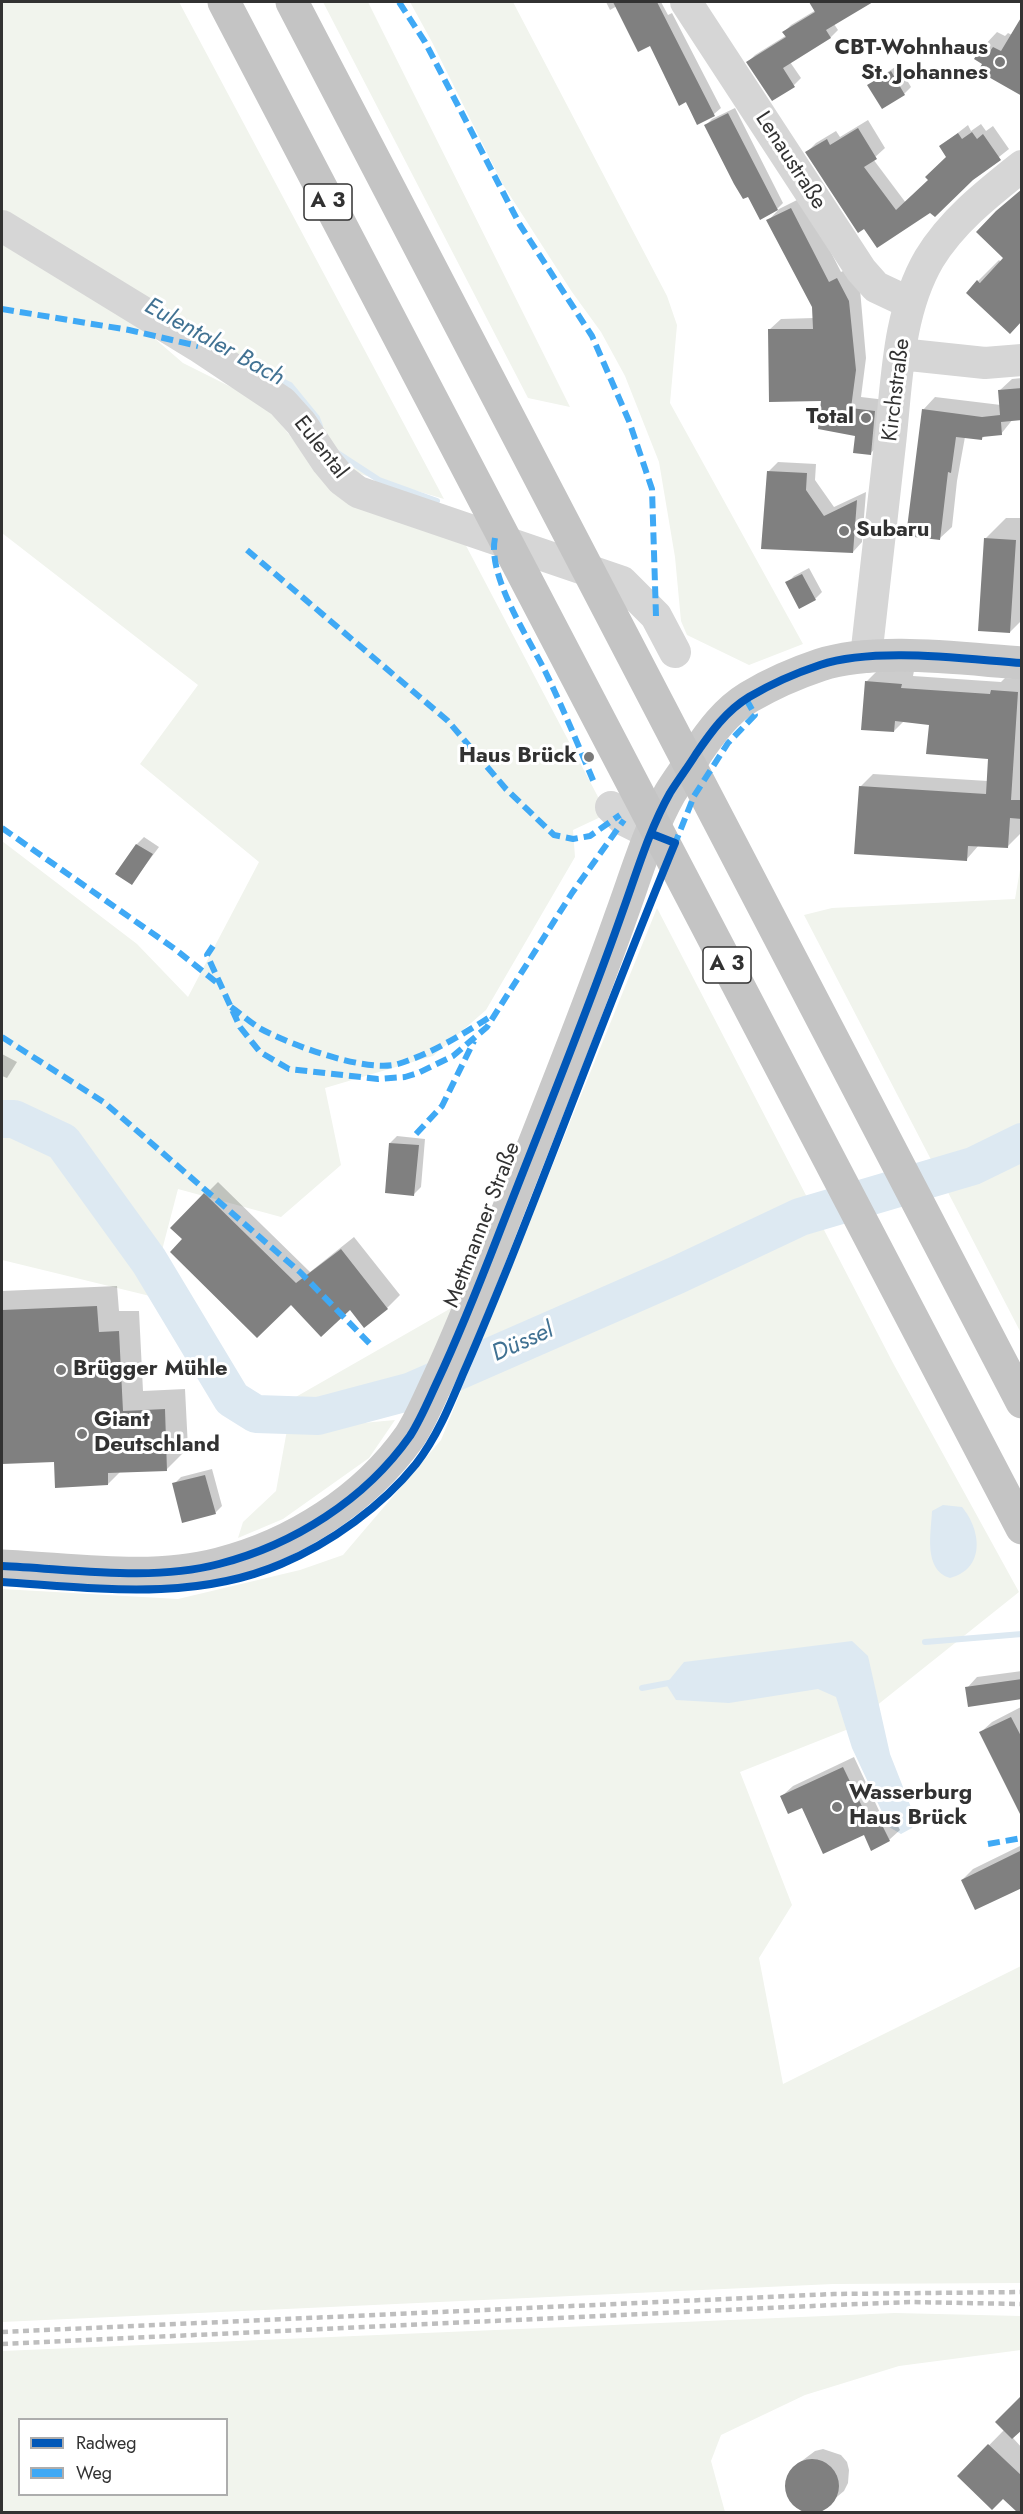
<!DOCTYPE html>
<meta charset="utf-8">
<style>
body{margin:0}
#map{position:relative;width:1023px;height:2514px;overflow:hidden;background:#fff;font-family:Jost,sans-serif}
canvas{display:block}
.frame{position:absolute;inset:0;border:3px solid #323232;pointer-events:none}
.legend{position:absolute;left:18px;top:2418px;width:210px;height:78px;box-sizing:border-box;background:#fff;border:2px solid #adadad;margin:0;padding:8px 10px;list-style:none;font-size:18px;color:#323232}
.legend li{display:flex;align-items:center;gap:12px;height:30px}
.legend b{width:30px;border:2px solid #adadad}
</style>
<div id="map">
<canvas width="1023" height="2514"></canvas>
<div class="frame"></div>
<ul class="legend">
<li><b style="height:8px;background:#0057b8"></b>Radweg</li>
<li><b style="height:8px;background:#3fa9f5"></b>Weg</li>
</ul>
</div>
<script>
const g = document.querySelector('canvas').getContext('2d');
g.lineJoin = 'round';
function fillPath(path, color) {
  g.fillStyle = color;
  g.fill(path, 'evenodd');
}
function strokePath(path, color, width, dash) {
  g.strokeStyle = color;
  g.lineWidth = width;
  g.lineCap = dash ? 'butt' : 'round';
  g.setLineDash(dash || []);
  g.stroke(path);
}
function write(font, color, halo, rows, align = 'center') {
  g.font = font + ' Jost,sans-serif';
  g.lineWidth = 6;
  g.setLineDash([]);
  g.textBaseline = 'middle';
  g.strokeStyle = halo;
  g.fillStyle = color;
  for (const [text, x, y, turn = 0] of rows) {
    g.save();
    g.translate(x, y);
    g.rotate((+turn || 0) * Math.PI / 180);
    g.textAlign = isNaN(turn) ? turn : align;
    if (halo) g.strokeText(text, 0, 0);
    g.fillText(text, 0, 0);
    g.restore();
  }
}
fillPath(new Path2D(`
 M2 2H179L444 499 357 473 273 377 139 325 183 363 243 393 273 414 334 492 462 538 607 814 573 830 575 857 486 1010 433 1056 325 1088 341 1165 281 1217 178 1189 150 1296 2 1260V841L137 944 188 997 259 862 140 764 198 685 2 533Z
 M323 2H368L570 407 528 398Z
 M410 2H513L667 296 677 325 670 403 803 644 749 665 687 635 681 621 675 557 659 462 625 376 601 332 572 292 502 183 432 42Z
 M1021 864V1333L804 915 832 908 1015 899Z
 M657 908 893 1363 1019 1592 846 1730 740 1772 792 1905 759 1958 783 2084 1021 1966V2283L833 2284 2 2322V1589L178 1599 300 1570 343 1555 441 1440Z
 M460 1303 426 1375 304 1406 287 1402Z
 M395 1420 369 1458 283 1519 238 1538 243 1522 276 1491 287 1430Z
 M895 2313 1021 2316V2350L899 2366 805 2395 721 2435 711 2461 725 2512H2V2351ZM20 2420H226V2494H20Z`), '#f1f4ed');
fillPath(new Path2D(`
 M1021 1135V1159L978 1184 961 1164Z
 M943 1505 962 1507C982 1531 985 1569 950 1578 923 1570 931 1533 932 1511Z
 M852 1641 868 1656 890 1754 916 1820 912 1828 901 1834 889 1827 852 1748 836 1697 818 1689 729 1703 676 1700 666 1684 684 1662Z`), '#dde9f2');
fillPath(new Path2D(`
 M606 2H661L668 15 672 13 721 108 714 114 698 123 651 44 617 6 610 10Z
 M814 2H870L834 24 838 30 831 37 790 62 801 78 794 85 748 62 755 55 787 35 784 32 791 25 816 10 812 3Z
 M997 32 1005 36 1008 33 1012 35 1022 94 984 64 983 47Z
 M898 65 911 87 904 94 869 85Z
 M735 108 783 203 777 209 706 125 712 119Z
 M868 120 885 148 873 159 906 203 930 180 948 157 941 146 968 125 971 131 981 124 986 131 993 126 1009 149 931 211 877 246 807 152 816 143 836 131 840 137Z
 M803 197 841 272 849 268 860 289 866 358 861 397 886 400 881 442 870 454 856 435 823 400 769 330 781 319 814 318 813 307 768 221 779 209Z
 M999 260 1002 263 1022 320 978 281Z
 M1022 378V419H1013L1001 434 985 435 982 439 965 437 957 481 952 527 939 539 923 410 935 397 1001 405 999 391 1012 379Z
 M778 462 816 464 815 480 834 507 866 492 862 542 853 552 768 472Z
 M1006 518H1022V620L1010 632 985 539Z
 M809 568 822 592 815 599 787 583 794 576Z
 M879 669 914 671 913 676 1001 682 1005 678 1022 679V818L1020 834 1007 847 979 845 966 860 860 787 873 774 988 781 989 758 930 723 904 721 894 731 866 682Z
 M144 837 159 847 132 883 137 844Z
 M2 1054 17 1062 7 1078 2 1076Z
 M397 1136 425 1139 421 1187 414 1194 390 1143Z
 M218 1182 310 1272 354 1237 400 1295 387 1308H350L291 1303 172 1228Z
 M117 1286 119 1311H139L143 1391 185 1389 188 1448 167 1469 121 1471 108 1484 56 1461 2 1463V1291Z
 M212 1469 222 1506 215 1513 174 1484 181 1477Z
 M1022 1671V1697L967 1688 977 1677Z
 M1021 1707 1022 1815 981 1732 992 1722Z
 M854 1757 882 1817 892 1814 900 1830 889 1840 864 1833 782 1796 793 1786Z
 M1022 1845V1886L962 1880 973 1869Z
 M1005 2429 1022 2448V2512L1003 2497 959 2476Z
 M823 2449 841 2455 847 2462 849 2470 848 2483 844 2491 821 2510 812 2511 799 2508 789 2495V2478L803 2460 815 2451Z`), '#0003');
strokePath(new Path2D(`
 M265 373 290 385 317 418 320 426
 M336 452 379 480 437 501
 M925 1642 1022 1634
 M642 1688 674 1682`), '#dde9f2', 6);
strokePath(new Path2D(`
 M2 1119H14L63 1142 149 1261 232 1399 256 1414 318 1416 412 1391 677 1275 800 1217 973 1166 1022 1142`), '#dde9f2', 38);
fillPath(new Path2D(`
 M613 2H657L715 116 697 125 686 102 679 106 650 46 638 52Z
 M809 2H873L826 30 831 38 783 68 795 87 772 101 746 62 786 37 782 32 815 12Z
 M1022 16V96L978 71 982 64 974 59 982 46 990 51 993 47 1001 51Z
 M891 71 905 95 882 109 867 85Z
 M728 113 778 210 760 220 748 197 743 199 734 184 704 125Z
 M858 128 877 159 864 167 896 210 928 180 925 177 946 157 939 146 958 133 962 139 972 132 977 139 983 134 1001 160 973 180 935 217 930 213 877 248 864 229 858 233 805 152 827 139 830 145Z
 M1022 189V321L1010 334 966 293 977 280 980 283 1003 258 976 232 996 211Z
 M791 208 829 282 837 278 849 301 856 370 851 408 875 411 871 455 853 453 855 436 818 429 821 401 769 402 768 329H813L812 307 766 220Z
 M1022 388V420L1001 422 1002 435 982 437V440L956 437 951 473 948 472 940 540 906 536 922 409 982 417 1000 415 998 390Z
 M767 471 807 473 806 490 824 516 857 500 853 553 761 549Z
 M984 538 1016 540 1010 633 978 631Z
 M802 574 816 600 799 609 785 582Z
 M865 681 902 684 901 688 990 694 991 690 1018 692 1011 800H1022V819L1010 818 1008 848 968 846 967 861 854 854 859 786 986 794 988 759 926 754 929 725 895 721 894 732 861 730Z
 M136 844 153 854 132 885 115 874Z
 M389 1143 419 1145 414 1196 385 1193Z
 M204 1193 296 1283 341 1249 388 1309 364 1328 350 1310 321 1337 291 1305 257 1338 170 1252 182 1239 170 1228Z
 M97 1306 99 1332 119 1331 123 1411 165 1409 167 1471 108 1473V1485L55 1488 54 1462 2 1464V1310Z
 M205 1475 216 1514 182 1523 172 1483Z
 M1022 1679V1699L968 1707 965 1687Z
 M1011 1717 1022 1738V1818L979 1732Z
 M843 1767 872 1827 881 1823 890 1841 871 1851 864 1835 823 1854 802 1808 788 1814 780 1796Z
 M1022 1850V1888L975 1910 961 1880Z
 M1022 2395V2430L1012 2439 995 2422Z
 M988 2444 1022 2476V2512H1017L1003 2499 992 2510 957 2476Z
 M785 2486a27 27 0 1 1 54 0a27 27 0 1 1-54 0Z`), '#808080');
strokePath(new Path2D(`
 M686 2 861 270 876 287 910 303
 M2 226 198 346 282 402 301 423 327 462 342 480 358 492 622 582 656 616 675 652
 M900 354 985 363 1022 360
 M866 657C874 586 882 515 890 444 897 383 897 314 929 259 952 221 988 193 1022 166
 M611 807 624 820 652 834`), '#d6d6d6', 32);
strokePath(new Path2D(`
 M2 1566C72 1569 150 1582 219 1564 293 1545 365 1500 410 1436 421 1419 429 1399 438 1380 460 1333 479 1285 498 1236 539 1130 583 1024 621 916 636 875 649 830 670 793 678 780 688 767 696 754 711 732 726 711 749 697 771 684 796 673 820 665 876 647 963 659 1022 663`), '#c9c9c9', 33);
strokePath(new Path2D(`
 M224 2 1022 1528
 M292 2 1022 1402`), '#c4c4c4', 33);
strokePath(new Path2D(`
 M2 2332 834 2294 1022 2292
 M2 2344 834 2305 910 2302 1022 2304`), '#bebebe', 4.5, [6, 4.5]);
strokePath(new Path2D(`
 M399 2 425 42 520 225 592 336 629 421 652 489 656 616
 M2 309 129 330 198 346
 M495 538C487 576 528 637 545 671 563 708 579 747 595 785
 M247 550 448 721 506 789 554 835 573 839 590 836 620 815
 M2 828 175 949 216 982
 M674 846 694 796 728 743 755 715 746 699
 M213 946 207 955 240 1027 260 1052 289 1069 378 1079 405 1077 418 1073 453 1056 487 1027 572 893 624 820
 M231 1007C241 1014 251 1023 261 1029 291 1045 366 1073 398 1064 433 1053 463 1034 493 1015
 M2 1037 105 1103 300 1272 371 1345
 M416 1134 442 1106 474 1041
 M988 1844 1022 1838`), '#3fa9f5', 6, [12, 6]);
strokePath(new Path2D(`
 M2 1566C72 1569 150 1582 219 1564 293 1545 365 1500 410 1436 421 1419 429 1399 438 1380 460 1333 479 1285 498 1236 539 1130 583 1024 621 916 636 875 649 830 670 793 678 780 688 767 696 754 711 732 726 711 749 697 771 684 796 673 820 665 876 647 963 659 1022 663
 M2 1582C94 1588 193 1602 281 1564 331 1543 382 1506 416 1464 437 1437 450 1405 463 1374 479 1338 494 1301 509 1264 565 1124 617 983 675 843L652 834`), '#0057b8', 8);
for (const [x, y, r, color] of [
 [1000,62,6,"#7a7a7a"],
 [866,418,6,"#7a7a7a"],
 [844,531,6,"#7a7a7a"],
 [589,757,6,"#7a7a7a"],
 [61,1370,6,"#7a7a7a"],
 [82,1434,6,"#7a7a7a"],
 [837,1807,6,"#7a7a7a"]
]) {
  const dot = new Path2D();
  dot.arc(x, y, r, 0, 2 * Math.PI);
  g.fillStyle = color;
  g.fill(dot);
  strokePath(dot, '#fff', 2);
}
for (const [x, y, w] of [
 [328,202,48],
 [727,965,48]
]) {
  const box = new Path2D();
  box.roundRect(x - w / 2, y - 18, w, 36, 4.5);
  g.fillStyle = '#fff';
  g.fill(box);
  strokePath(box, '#323232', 1.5);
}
write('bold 21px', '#323232', null, [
 ["A 3",328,202],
 ["A 3",727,965]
]);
write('bold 22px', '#323232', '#fff', [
 ["CBT-Wohnhaus",988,49,"right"],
 ["St. Johannes",988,74,"right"],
 ["Total",854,418,"right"],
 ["Subaru",856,531],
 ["Haus Brück",577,757,"right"],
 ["Brügger Mühle",73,1370],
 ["Giant",94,1421],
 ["Deutschland",94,1446],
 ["Wasserburg",849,1794],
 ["Haus Brück",849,1819]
], 'left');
write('22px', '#323232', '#fff', [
 ["Lenaustraße",790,161,57],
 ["Kirchstraße",897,390,-83],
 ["Eulental",320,448,52],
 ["Mettmanner Straße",483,1225,-69]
]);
write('italic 24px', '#417293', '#fff', [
 ["Eulentaler Bach",214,343,29],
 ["Düssel",523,1343,-24]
]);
</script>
